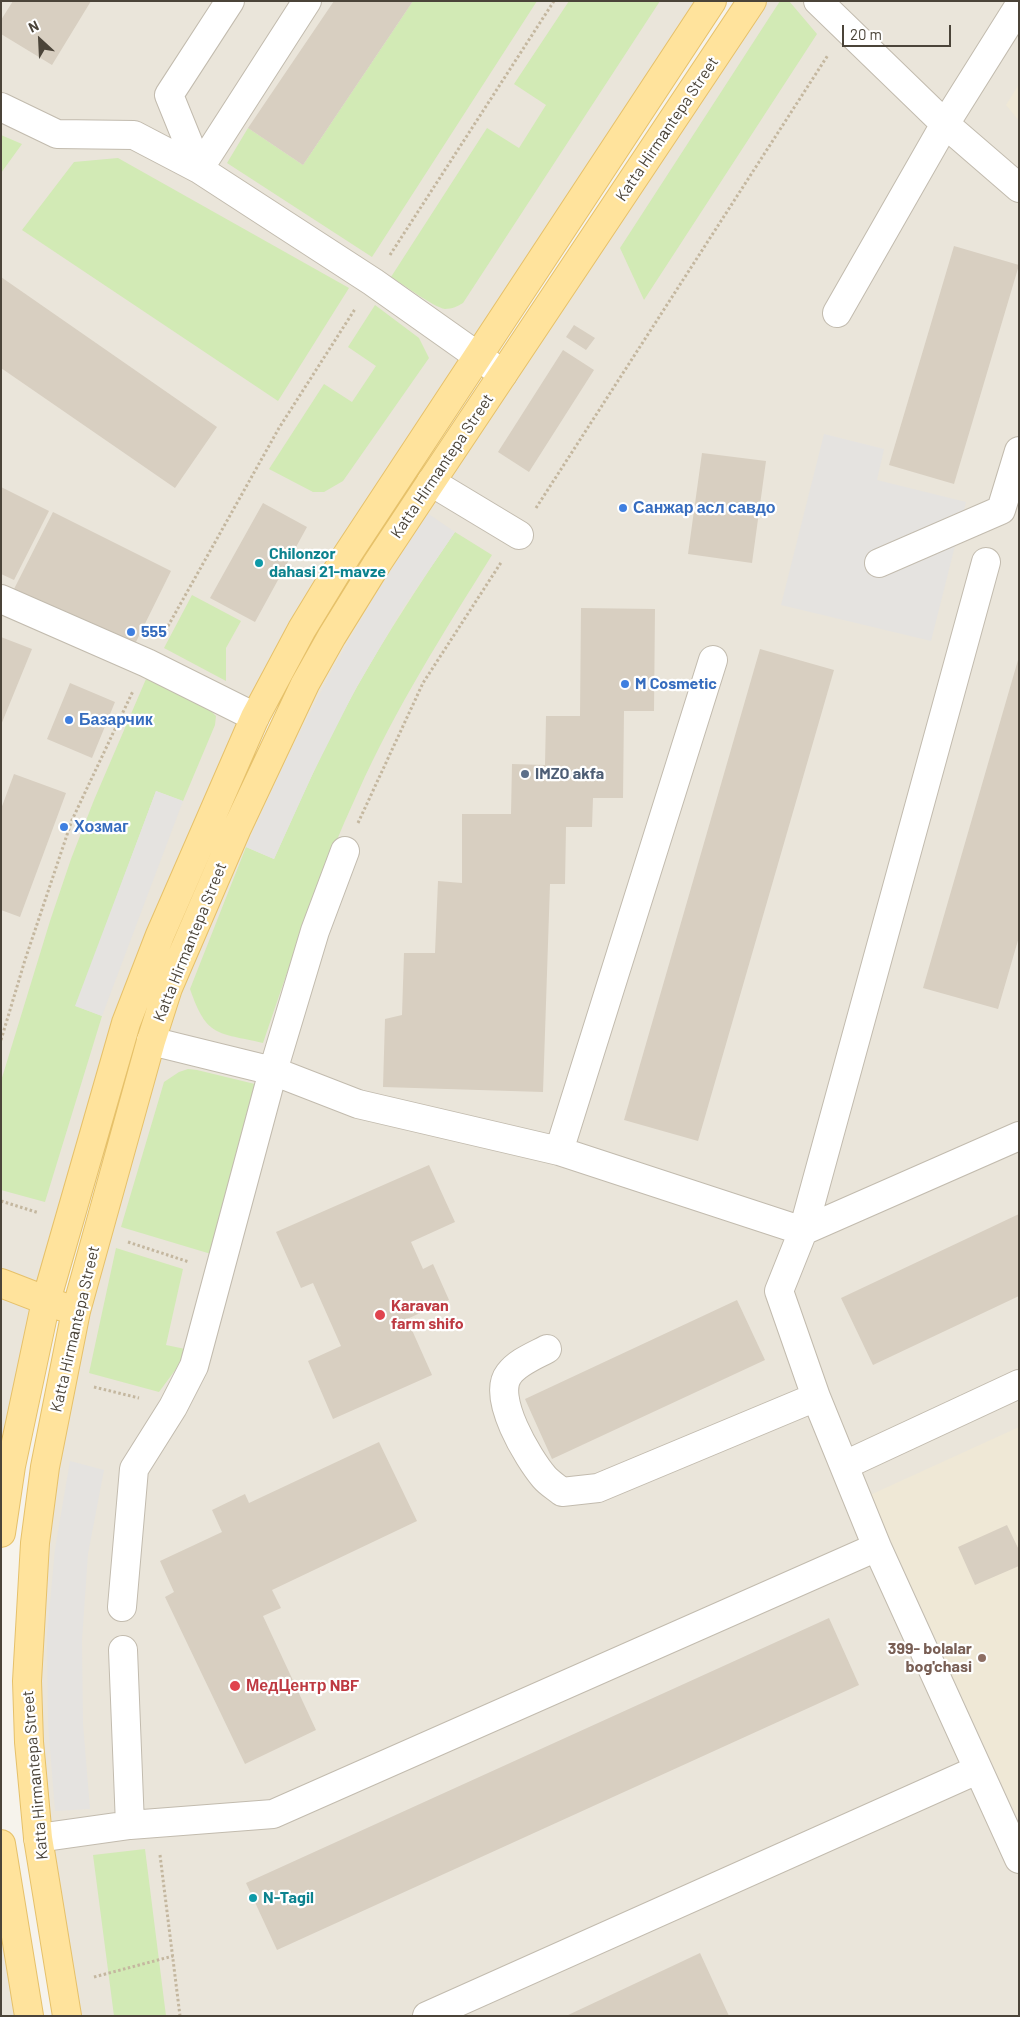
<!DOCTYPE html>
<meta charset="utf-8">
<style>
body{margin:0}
#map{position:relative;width:1020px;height:2017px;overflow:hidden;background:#f6f3ec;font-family:Barlow,sans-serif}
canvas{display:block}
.frame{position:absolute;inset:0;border:2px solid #4b4439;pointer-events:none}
.north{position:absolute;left:15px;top:15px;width:50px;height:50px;-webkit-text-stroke:4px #fff;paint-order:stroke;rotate:335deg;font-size:14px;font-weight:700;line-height:20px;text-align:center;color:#4b4439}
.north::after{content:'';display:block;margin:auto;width:18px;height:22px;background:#4b4439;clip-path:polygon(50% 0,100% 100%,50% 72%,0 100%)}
.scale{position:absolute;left:842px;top:25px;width:109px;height:22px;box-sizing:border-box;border:2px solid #4b4439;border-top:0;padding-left:6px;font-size:15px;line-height:18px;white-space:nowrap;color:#4b4439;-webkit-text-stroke:4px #fff;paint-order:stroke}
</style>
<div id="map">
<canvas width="1020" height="2017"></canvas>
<div class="frame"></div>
<div class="north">N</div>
<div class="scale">20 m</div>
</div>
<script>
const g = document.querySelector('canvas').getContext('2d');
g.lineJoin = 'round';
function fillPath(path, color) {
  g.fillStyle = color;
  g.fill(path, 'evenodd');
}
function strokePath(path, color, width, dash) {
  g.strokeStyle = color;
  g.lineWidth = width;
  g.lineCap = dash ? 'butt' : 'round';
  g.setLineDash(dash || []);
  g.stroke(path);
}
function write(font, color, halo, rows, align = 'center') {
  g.font = font + ' Barlow,sans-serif';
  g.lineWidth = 4.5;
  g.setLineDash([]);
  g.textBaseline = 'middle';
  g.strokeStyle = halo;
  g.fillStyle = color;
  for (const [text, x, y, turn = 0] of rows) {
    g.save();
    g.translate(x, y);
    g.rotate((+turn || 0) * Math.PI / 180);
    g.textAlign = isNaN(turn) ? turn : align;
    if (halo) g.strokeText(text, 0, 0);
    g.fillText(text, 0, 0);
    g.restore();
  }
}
fillPath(new Path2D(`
 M1 1H712L347 555 136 994 1 1533Z
 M752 1H1019V2016H67L38 1838 35 1543 151 1041 281 734Z
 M1 1844 29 2016H1Z`), '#eae5da');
fillPath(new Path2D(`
 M1019 84V121L1006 105Z
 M1019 1427V1822L870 1495Z`), '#efe8d6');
fillPath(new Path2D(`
 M413 1H537L372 257 227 163 248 128 303 165Z
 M569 1H660L463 303C458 306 452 309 445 309 433 307 403 284 391 277L487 128 519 148 546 105 514 84Z
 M780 1H789L817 34 644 300 620 248Z
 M1 135 22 144 1 173Z
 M118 158 349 288 278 401 22 230 74 162Z
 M375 305 419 338 429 358 343 481 324 492H313L269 469 324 384 352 402 376 366 348 347Z
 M455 532 492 555C444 632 395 709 358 792 320 874 292 958 263 1043 217 1032 207 1038 190 989L246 847 274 859C300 801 326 742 357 687 387 634 420 583 455 532Z
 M192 595 241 621 226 648V681L164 648Z
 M146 679 209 709 216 716 215 725 183 801 156 791 76 1006 102 1016 45 1202 1 1190V1081L50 921 71 859 94 800Z
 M188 1069 197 1070 259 1085 211 1254 121 1227 164 1082 179 1072Z
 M116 1248 183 1269 166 1345 190 1350 159 1392 89 1373Z
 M145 1849 166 2016H114L93 1855Z`), '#d2eab5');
fillPath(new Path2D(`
 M824 434 884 449 877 480 966 502 931 641 781 605Z
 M427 513 455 532 403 608 356 688 314 771 274 859 246 847 287 758 331 672 377 592Z
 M156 791 183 801 102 1016 75 1006Z
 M70 1461 104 1470 88 1554 82 1640 83 1724 90 1809 55 1811 48 1723 47 1637 55 1549Z`), '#e5e3e0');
fillPath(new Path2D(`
 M13 1H91L52 65 1 34V20Z
 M334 1H413L303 165 248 128Z
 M954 246 1019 265 954 484 889 465Z
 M1 277 217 427 175 488 1 368Z
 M574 325 595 338 586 350 566 337Z
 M563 350 594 370 529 472 498 452Z
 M702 453 766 461 752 563 688 554Z
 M1 487 49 511 14 580 1 574Z
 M263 503 307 527 255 622 210 598Z
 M53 512 171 571 133 648 14 589Z
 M581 608 655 609 654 711H624L623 798H593L592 827H566L565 884H550L543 1092 383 1087 385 1019 402 1015 404 953H435L438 881 462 883V814H511L512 764 545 765 546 716H580Z
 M1 637 32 649 1 725Z
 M760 649 834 670 698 1141 624 1120Z
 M1018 660 1019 937 998 1009 923 988Z
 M70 683 115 702 92 758 47 739Z
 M14 774 66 793 20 917 1 910V809Z
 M429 1165 455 1222 411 1242 423 1269 433 1264 449 1300 407 1319 432 1375 333 1419 308 1361 341 1346 313 1283 301 1288 276 1232Z
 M1019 1214V1296L873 1365 841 1298Z
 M737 1300 765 1360 552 1459 525 1399Z
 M379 1442 417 1521 272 1590 281 1608 263 1616 316 1730 245 1764 165 1597 174 1592 160 1561 222 1532 212 1510 245 1494 249 1503Z
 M1007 1525 1019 1550V1566L975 1585 958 1547Z
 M829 1618 859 1685 277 1950 246 1883Z
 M700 1953 729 2016H566Z`), '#d8cfc1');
const minor = new Path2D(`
 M307 1 199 169 373 282 503 374
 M818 1 945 124 1019 188
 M1 107 57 134 134 135 199 169
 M199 169 169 95 230 1
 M837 313 945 124 1019 6
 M431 482 519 535
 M879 563 1001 510 1019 451
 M1 599 147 663 255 717
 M151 1041 273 1071 358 1104 559 1151 803 1231 986 562
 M1019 1136 803 1231 779 1291 816 1397 877 1547 1019 1859
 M559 1151 713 660
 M547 1349C534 1356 518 1362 509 1374 491 1397 528 1458 544 1477 549 1483 556 1487 562 1492L598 1488 816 1397
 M845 1465 1019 1384
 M122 1607 134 1469 173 1407 194 1366 273 1071 315 931 345 851
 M123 1650 130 1825
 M38 1838 130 1825 273 1814 877 1547
 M427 2016 977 1770`);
const major = new Path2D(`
 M1 1283 63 1307
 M1 1533 11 1466 46 1301 126 1023 160 935 255 717 302 629 347 555 712 1
 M1 1844 29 2016
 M67 2016 38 1838 29 1742 27 1681 35 1543 45 1467 76 1311 151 1041 168 988 237 828 305 684 332 636 376 565 431 482 752 1`);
strokePath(minor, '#c2bbae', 30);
strokePath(major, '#e6c16a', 30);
strokePath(new Path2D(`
 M390 255 554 1
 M536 508 828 55
 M163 635 279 428 355 309
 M358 823 423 683 502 561
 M1 1040 25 960 72 820 133 691
 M1 1201 39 1213
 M128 1242 189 1262
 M94 1387 139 1398
 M160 1855 180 2016
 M94 1977 173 1956`), '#c4b79f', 3, [2.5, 2.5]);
strokePath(minor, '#fff', 28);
strokePath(major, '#ffe39c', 28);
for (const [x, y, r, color] of [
 [623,508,5,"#3f7fe0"],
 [259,563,5,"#0f9aa8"],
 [131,632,5,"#3f7fe0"],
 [625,684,5,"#3f7fe0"],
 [69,720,5,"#3f7fe0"],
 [525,774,5,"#5c6f8a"],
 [64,827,5,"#3f7fe0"],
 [380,1315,6,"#e0444e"],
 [982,1658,5,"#8d6e63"],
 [235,1686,6,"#e0444e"],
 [253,1898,5,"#0f9aa8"]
]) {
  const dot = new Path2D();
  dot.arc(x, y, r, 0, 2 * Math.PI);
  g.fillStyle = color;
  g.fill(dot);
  strokePath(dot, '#fff', 2);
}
write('16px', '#4b4439', '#fff', [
 ["Katta Hirmаntepa Street",667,129,-56],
 ["Katta Hirmаntepa Street",442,466,-56],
 ["Katta Hirmаntepa Street",190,942,-68],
 ["Katta Hirmаntepa Street",75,1329,-77],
 ["Katta Hirmаntepa Street",35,1775,-95]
]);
write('bold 16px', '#366cbe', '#fff', [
 ["Санжар асл савдо",633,508],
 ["555",141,632],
 ["M Cosmetic",635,684],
 ["Базарчик",79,720],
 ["Хозмаг",74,827]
], 'left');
write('bold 16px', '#0d838f', '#fff', [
 ["Chilonzor",269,554],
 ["dahasi 21-mavze",269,572],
 ["N-Tagil",263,1898]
], 'left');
write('bold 16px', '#4e5e75', '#fff', [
 ["IMZO akfa",535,774]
], 'left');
write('bold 16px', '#be3a42', '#fff', [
 ["Karavan",391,1306],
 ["farm shifo",391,1324],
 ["МедЦентр NBF",246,1686]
], 'left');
write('bold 16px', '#785e54', '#fff', [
 ["399- bolalar",972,1649],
 ["bog'chasi",972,1667]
], 'right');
</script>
